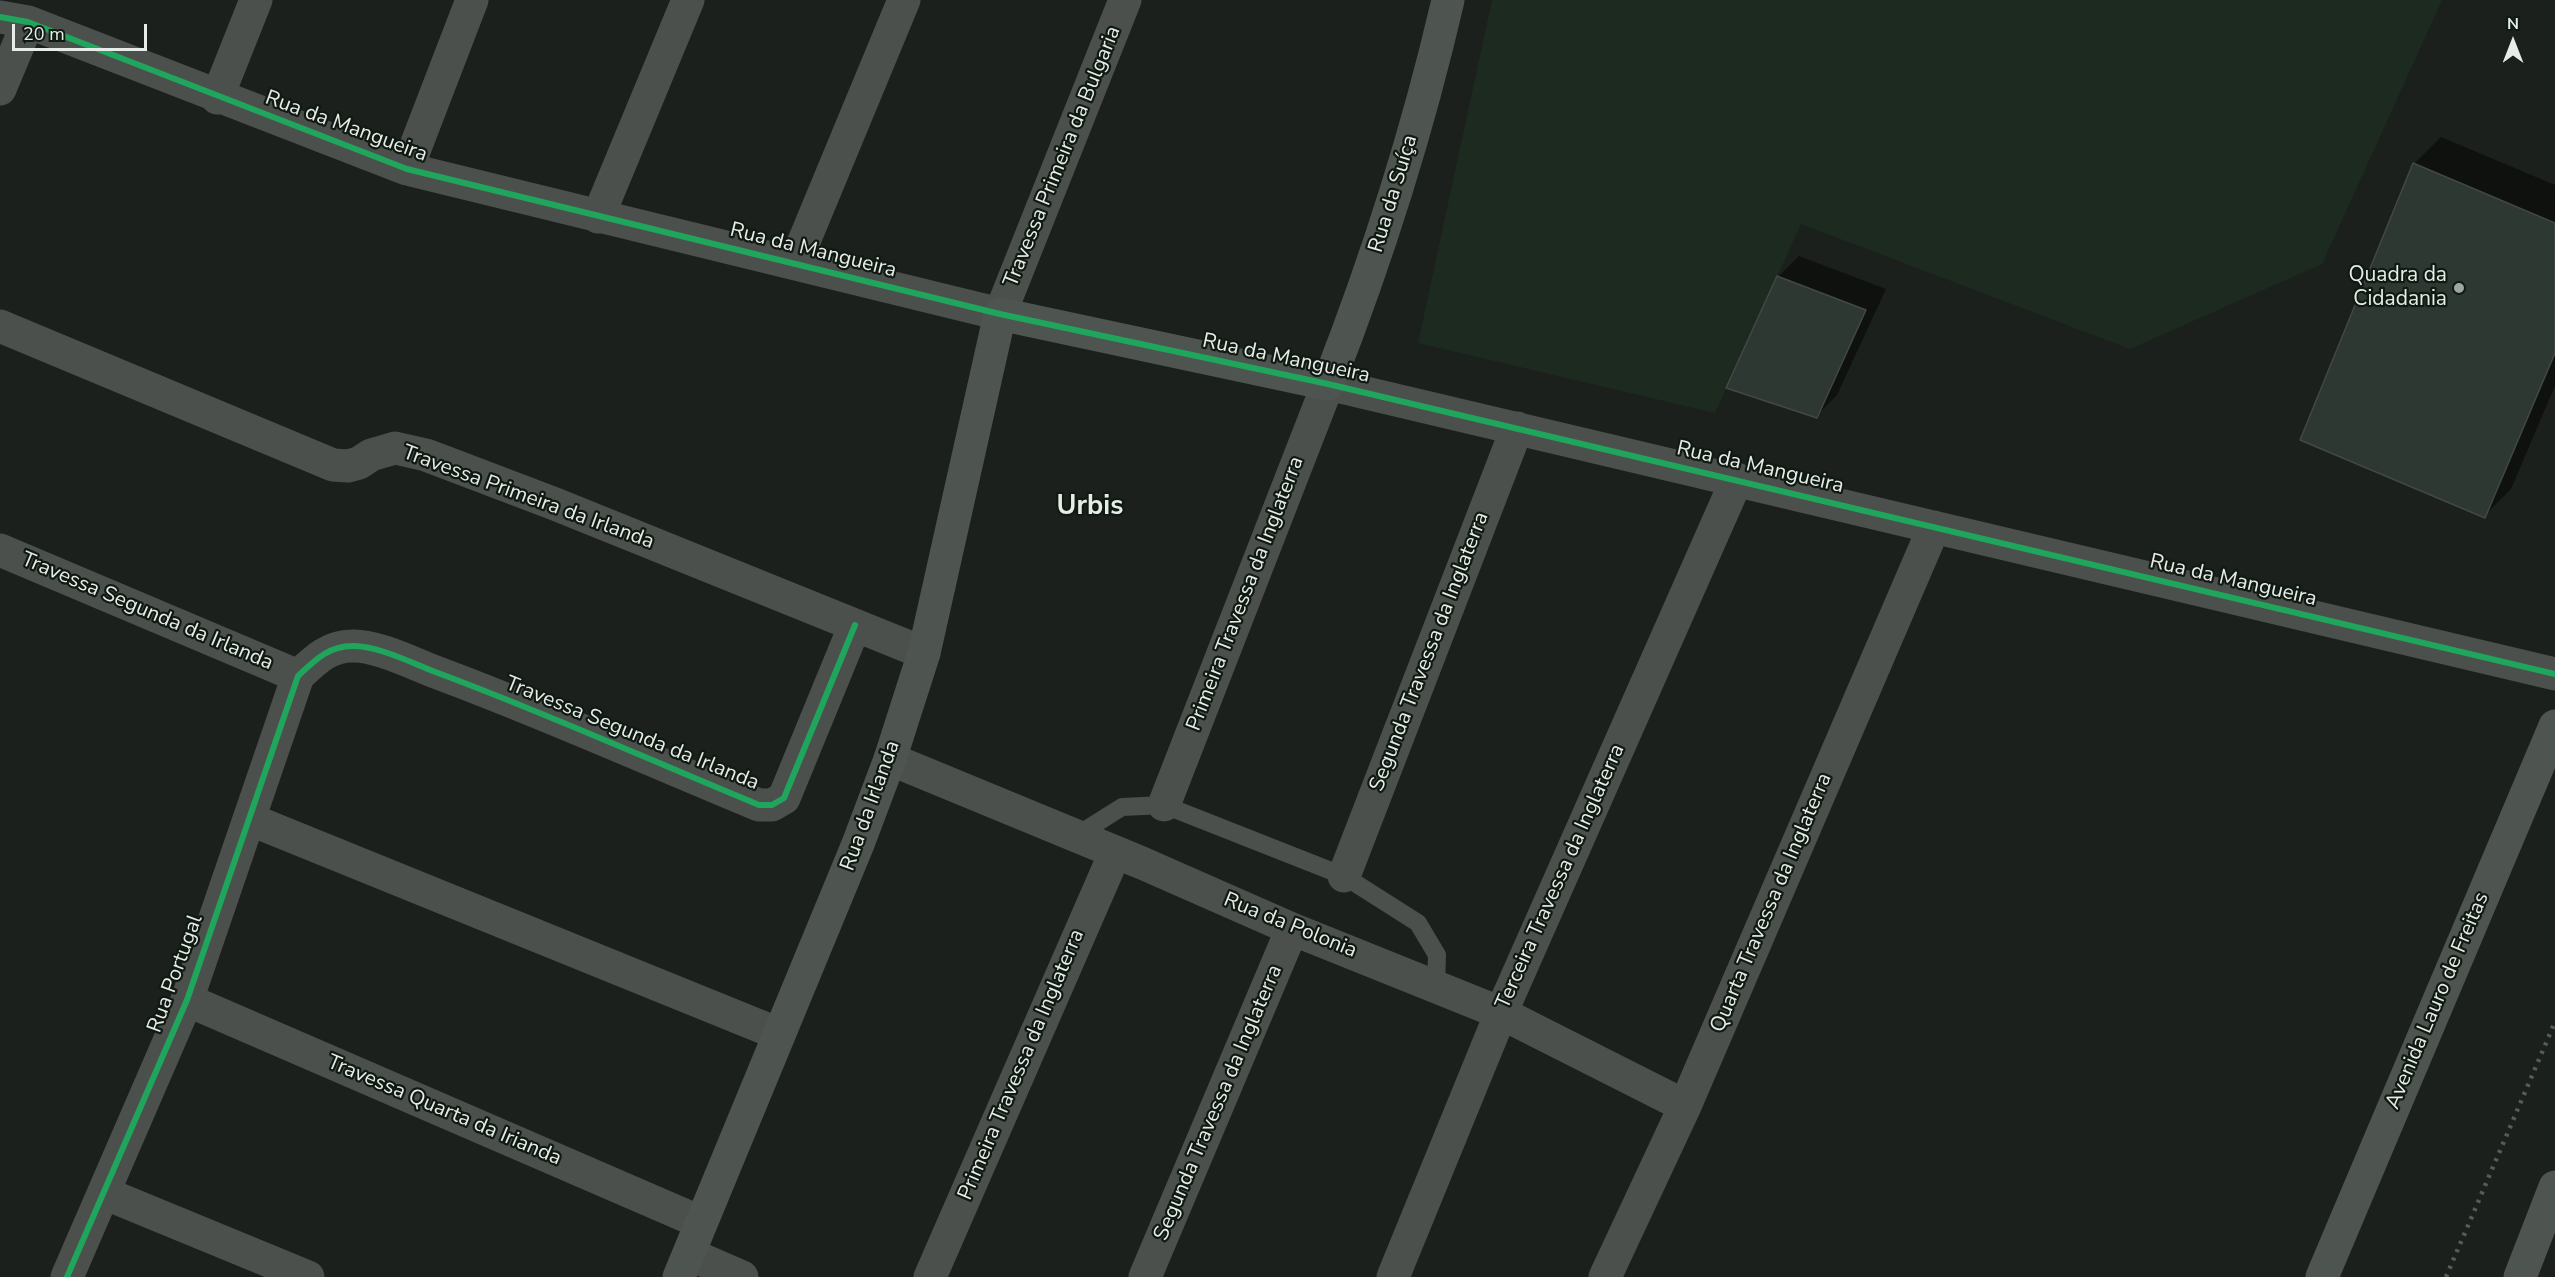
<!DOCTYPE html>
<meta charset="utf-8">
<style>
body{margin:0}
#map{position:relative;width:2555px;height:1277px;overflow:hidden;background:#1b201c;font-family:"Nunito Sans",sans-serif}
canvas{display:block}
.north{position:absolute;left:2483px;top:12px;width:60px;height:60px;-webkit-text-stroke:4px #101912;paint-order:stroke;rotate:0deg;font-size:16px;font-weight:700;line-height:24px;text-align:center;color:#e6ede8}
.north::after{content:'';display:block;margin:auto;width:21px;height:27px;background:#e6ede8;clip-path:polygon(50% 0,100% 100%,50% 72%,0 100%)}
.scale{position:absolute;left:12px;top:24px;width:135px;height:27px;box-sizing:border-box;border:3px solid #e6ede8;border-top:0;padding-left:8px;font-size:18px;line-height:21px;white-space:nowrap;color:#e6ede8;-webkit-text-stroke:4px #101912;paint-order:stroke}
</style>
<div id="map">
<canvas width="2555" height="1277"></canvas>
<div class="north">N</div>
<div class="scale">20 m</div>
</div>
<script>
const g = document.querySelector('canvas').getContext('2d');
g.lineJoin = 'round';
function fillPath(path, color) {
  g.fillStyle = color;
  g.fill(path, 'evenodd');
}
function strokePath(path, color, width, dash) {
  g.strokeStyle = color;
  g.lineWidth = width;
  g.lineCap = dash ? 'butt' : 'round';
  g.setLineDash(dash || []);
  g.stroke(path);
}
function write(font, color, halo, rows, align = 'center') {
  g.font = font + ' "Nunito Sans",sans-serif';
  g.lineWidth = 4.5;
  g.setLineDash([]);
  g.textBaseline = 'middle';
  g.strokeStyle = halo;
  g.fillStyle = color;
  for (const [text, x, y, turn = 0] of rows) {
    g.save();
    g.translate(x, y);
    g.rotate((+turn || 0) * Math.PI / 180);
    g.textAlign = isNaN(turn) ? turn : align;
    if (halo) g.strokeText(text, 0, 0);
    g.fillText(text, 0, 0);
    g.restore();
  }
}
fillPath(new Path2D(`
 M1492 0H2442L2322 264 2130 349 1801 224 1715 413 1418 343Z`), '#1d2a20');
fillPath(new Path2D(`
 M2441 137 2555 185V386L2511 489 2484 516 2414 164Z
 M1799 256 1886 289 1837 395 1816 416 1778 277Z`), '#0007');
const building = new Path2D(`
 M2413 163 2555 223V353L2485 518 2300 440Z
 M1777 276 1866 310 1817 418 1726 388Z`);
fillPath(building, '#2e3832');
strokePath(building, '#444845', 1.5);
strokePath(new Path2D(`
 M1076 836 1122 807 1164 805 1344 876 1418 923 1437 955 1436 986`), '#4b504c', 18);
strokePath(new Path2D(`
 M0 17 28 22 407 169 1000 314 1125 0
 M0 89 28 22
 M217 98 256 0
 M407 169 472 0
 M598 217 688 0
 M795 263 904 0
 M0 326 333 465 348 466 359 463 371 455 395 448 426 455 555 504 924 653
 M0 550 298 676
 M890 759 1142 863 1292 929 1501 1013 1685 1106
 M1164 805 1328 384 2555 674
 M249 819 779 1034
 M1344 876 1517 428
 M187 1000 700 1222
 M104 1193 308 1277
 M689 1254 742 1277
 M67 1277 187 1000 298 676C314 661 328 646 352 646 377 645 414 664 438 673 546 713 652 761 759 805H772L784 798 855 625
 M930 1277 1115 853
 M1145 1277 1292 929
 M1393 1277 1501 1013 1737 479
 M1605 1277 1685 1106 1934 527`), '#4b504c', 33);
strokePath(new Path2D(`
 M679 1277 858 844 890 759 924 653 1000 314 1328 384C1377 259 1418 130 1448 0
 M2322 1277 2555 726
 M2520 1277 2555 1187`), '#4e544f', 33);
strokePath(new Path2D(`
 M2446 1277 2555 1022`), '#565c58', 4.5, [3, 6]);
strokePath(new Path2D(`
 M0 17 28 22 407 169 1000 314 1328 384 2555 674
 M67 1277 187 1000 298 676C314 661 328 646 352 646 377 645 414 664 438 673 546 713 652 761 759 805H772L784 798 855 625`), '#20a55d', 6);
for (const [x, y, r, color] of [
 [2459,288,6,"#9fa5a1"]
]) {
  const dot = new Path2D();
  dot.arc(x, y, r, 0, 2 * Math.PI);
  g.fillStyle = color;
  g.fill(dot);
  strokePath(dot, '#101912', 2);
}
write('21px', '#e6ede8', '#101912', [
 ["Rua da Mangueira",346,127,20],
 ["Travessa Primeira da Bulgaria",1063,157,-68],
 ["Rua da Suíça",1394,194,-73],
 ["Rua da Mangueira",813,251,14],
 ["Rua da Mangueira",1286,359,12],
 ["Rua da Mangueira",1760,468,13],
 ["Travessa Primeira da Irlanda",528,498,20],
 ["Rua da Mangueira",2233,581,13],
 ["Primeira Travessa da Inglaterra",1246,594,-69],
 ["Travessa Segunda da Irlanda",147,612,23],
 ["Segunda Travessa da Inglaterra",1430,652,-69],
 ["Travessa Segunda da Irlanda",632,734,22],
 ["Rua da Irlanda",871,806,-70],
 ["Terceira Travessa da Inglaterra",1561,877,-66],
 ["Quarta Travessa da Inglaterra",1772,903,-67],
 ["Rua da Polonia",1290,926,22],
 ["Rua Portugal",176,974,-70],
 ["Avenida Lauro de Freitas",2438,1001,-67],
 ["Primeira Travessa da Inglaterra",1022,1065,-67],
 ["Segunda Travessa da Inglaterra",1219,1103,-67],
 ["Travessa Quarta da Irianda",444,1111,23]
]);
write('21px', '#e6ede8', '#101912', [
 ["Quadra da",2447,276],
 ["Cidadania",2447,300]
], 'right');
write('bold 27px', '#e6ede8', '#101912', [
 ["Urbis",1090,507]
]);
</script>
